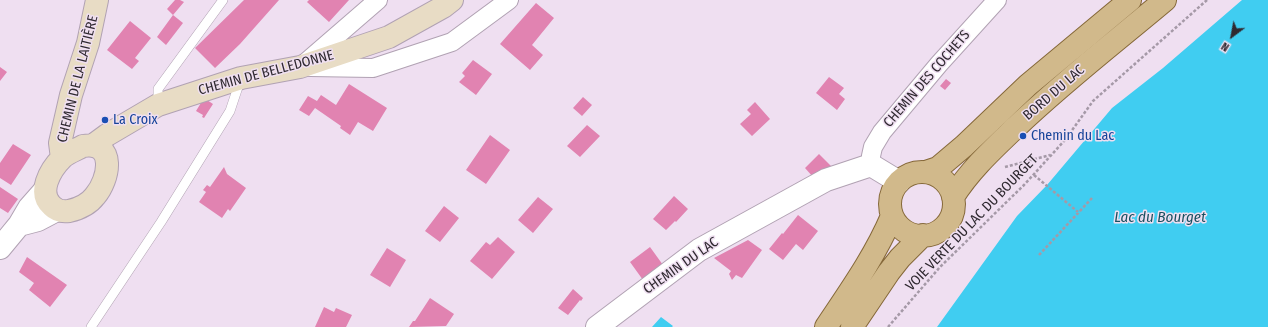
<!DOCTYPE html>
<meta charset="utf-8">
<style>
body{margin:0}
#map{position:relative;width:1268px;height:327px;overflow:hidden;background:#efdff1;font-family:"Fira Sans Condensed",sans-serif}
canvas{display:block}
.north{position:absolute;left:1212px;top:16px;width:40px;height:40px;-webkit-text-stroke:3px #efdff1;paint-order:stroke;rotate:212deg;font-size:11px;font-weight:700;line-height:16px;text-align:center;color:#2f2930}
.north::after{content:'';display:block;margin:auto;width:14px;height:18px;background:#2f2930;clip-path:polygon(50% 0,100% 100%,50% 72%,0 100%)}
</style>
<div id="map">
<canvas width="1268" height="327"></canvas>
<div class="north">N</div>
</div>
<script>
const g = document.querySelector('canvas').getContext('2d');
g.lineJoin = 'round';
function fillPath(path, color) {
  g.fillStyle = color;
  g.fill(path, 'evenodd');
}
function strokePath(path, color, width, dash) {
  g.strokeStyle = color;
  g.lineWidth = width;
  g.lineCap = dash ? 'butt' : 'round';
  g.setLineDash(dash || []);
  g.stroke(path);
}
function write(font, color, halo, rows, align = 'center') {
  g.font = font + ' "Fira Sans Condensed",sans-serif';
  g.lineWidth = 3;
  g.setLineDash([]);
  g.textBaseline = 'middle';
  g.strokeStyle = halo;
  g.fillStyle = color;
  for (const [text, x, y, turn = 0] of rows) {
    g.save();
    g.translate(x, y);
    g.rotate((+turn || 0) * Math.PI / 180);
    g.textAlign = isNaN(turn) ? turn : align;
    if (halo) g.strokeText(text, 0, 0);
    g.fillText(text, 0, 0);
    g.restore();
  }
}
fillPath(new Path2D(`
 M1242 0H1268V327H937L1017 216 1047 185 1112 108 1163 68Z
 M661 317 673 326 672 327H652Z`), '#40cdf1');
fillPath(new Path2D(`
 M175 0H180L184 2 173 15 167 9Z
 M244 0H279L240 44 215 68 195 48Z
 M309 0H349L329 22 307 2Z
 M536 3 554 18 532 45 543 55 530 70 500 44Z
 M173 15 183 23 166 45 157 37Z
 M130 21 151 38 135 58 139 61 132 69 107 50Z
 M473 60 492 74 476 95 459 82 465 76 462 73Z
 M0 67 7 72 0 81Z
 M829 77 844 88 839 94 845 99 837 110 816 93Z
 M946 79 951 83 945 90 940 86Z
 M349 84 387 108 373 131 358 122 350 135 340 128 341 126 315 108 309 116 299 110 308 96 317 101 321 95 336 105Z
 M583 97 592 105 582 116 573 108Z
 M204 98 213 104 204 118 202 117 203 115 196 111Z
 M755 102 770 119 752 136 740 124 751 114 747 110Z
 M587 125 600 136 580 157 567 146Z
 M490 135 510 150 486 184 466 170Z
 M13 144 31 155 11 185 0 178V163Z
 M819 154 837 172 813 177 805 168Z
 M224 167 227 174 246 188 230 211 228 209 222 218 199 202 206 192 203 190 207 185 210 187Z
 M0 187 18 199 8 213 0 208Z
 M674 196 688 209 676 222 675 221 666 230 653 219Z
 M538 197 553 209 533 233 518 220Z
 M444 206 459 218 440 242 425 231Z
 M798 215 818 231 803 250 796 244 783 260 769 249 782 233 783 234Z
 M498 237 515 252 492 279 470 261 486 242 490 245Z
 M748 240 762 250 742 278 736 275 732 280 729 274 731 271 714 258Z
 M650 247 663 265 643 280 630 262Z
 M387 248 406 260 390 287 370 275Z
 M27 257 67 285 50 307 29 290 34 283 19 272Z
 M573 289 583 298 581 301 580 300 568 315 558 308Z
 M430 298 454 314 446 326 409 327 413 321H415Z
 M324 307 334 312 336 308 352 315 346 327H315Z`), '#e183b1');
const service = new Path2D(`
 M158 105V89L223 0
 M91 327 161 222 230 111 240 81`);
const minor = new Path2D(`
 M304 64 378 0
 M310 67 373 68 452 42 509 0
 M871 165V156L873 147 882 132 939 64 997 0`);
const tertiary = new Path2D(`
 M19 225 29 208 44 191
 M0 248 19 225 38 220 57 210
 M597 327 699 250 826 180 871 165 899 182`);
const secondary = new Path2D(`
 M83 146C117 141 109 180 95 196 89 204 78 209 69 211 62 212 57 211 52 206 37 193 50 170 62 158 67 153 76 150 83 146Z
 M92 146 107 135 158 105 241 78 300 67 389 37 443 7 452 0
 M62 158 60 143 71 95 88 43 97 0`);
const primary = new Path2D(`
 M926 172 938 168 964 146 1028 85 1130 0
 M890 204a32 32 0 1 1 64 0a32 32 0 1 1-64 0Z
 M953 197C970 170 993 149 1016 127 1063 82 1115 42 1165 0
 M826 327C850 291 875 256 892 216
 M852 327 889 272 900 258 923 235`);
strokePath(service, '#b1a2b3', 10);
strokePath(minor, '#b1a2b3', 20);
strokePath(tertiary, '#b1a2b3', 24);
strokePath(secondary, '#b1a2b3', 24);
strokePath(primary, '#856839', 24);
strokePath(new Path2D(`
 M1005 167 1050 155
 M1034 175 1078 212
 M1039 255 1092 198
 M888 327 940 267 1024 185 1065 140 1093 101 1207 0`), '#a599a7', 2.5, [3, 2]);
strokePath(service, '#fff', 9);
strokePath(minor, '#fff', 18);
strokePath(tertiary, '#fff', 22);
strokePath(secondary, '#e8dcc5', 22);
strokePath(primary, '#d1b98b', 22);
for (const [x, y, r, color] of [
 [105,120,4,"#1a4fb4"],
 [1023,136,4,"#1a4fb4"]
]) {
  const dot = new Path2D();
  dot.arc(x, y, r, 0, 2 * Math.PI);
  g.fillStyle = color;
  g.fill(dot);
  strokePath(dot, '#efdff1', 1.5);
}
write('14px', '#2f2930', '#efdff1', [
 ["CHEMIN DE BELLEDONNE",266,73,-15],
 ["CHEMIN DE LA LAITIÈRE",78,79,-76],
 ["CHEMIN DES COCHETS",927,79,-49],
 ["BORD DU LAC",1054,93,-41],
 ["VOIE VERTE DU LAC DU BOURGET",972,223,-46],
 ["CHEMIN DU LAC",681,266,-35]
]);
write('14px', '#164399', '#efdff1', [
 ["La Croix",113,120],
 ["Chemin du Lac",1031,136]
], 'left');
write('italic 15px', '#175060', '#efdff1', [
 ["Lac du Bourget",1160,218]
]);
</script>
